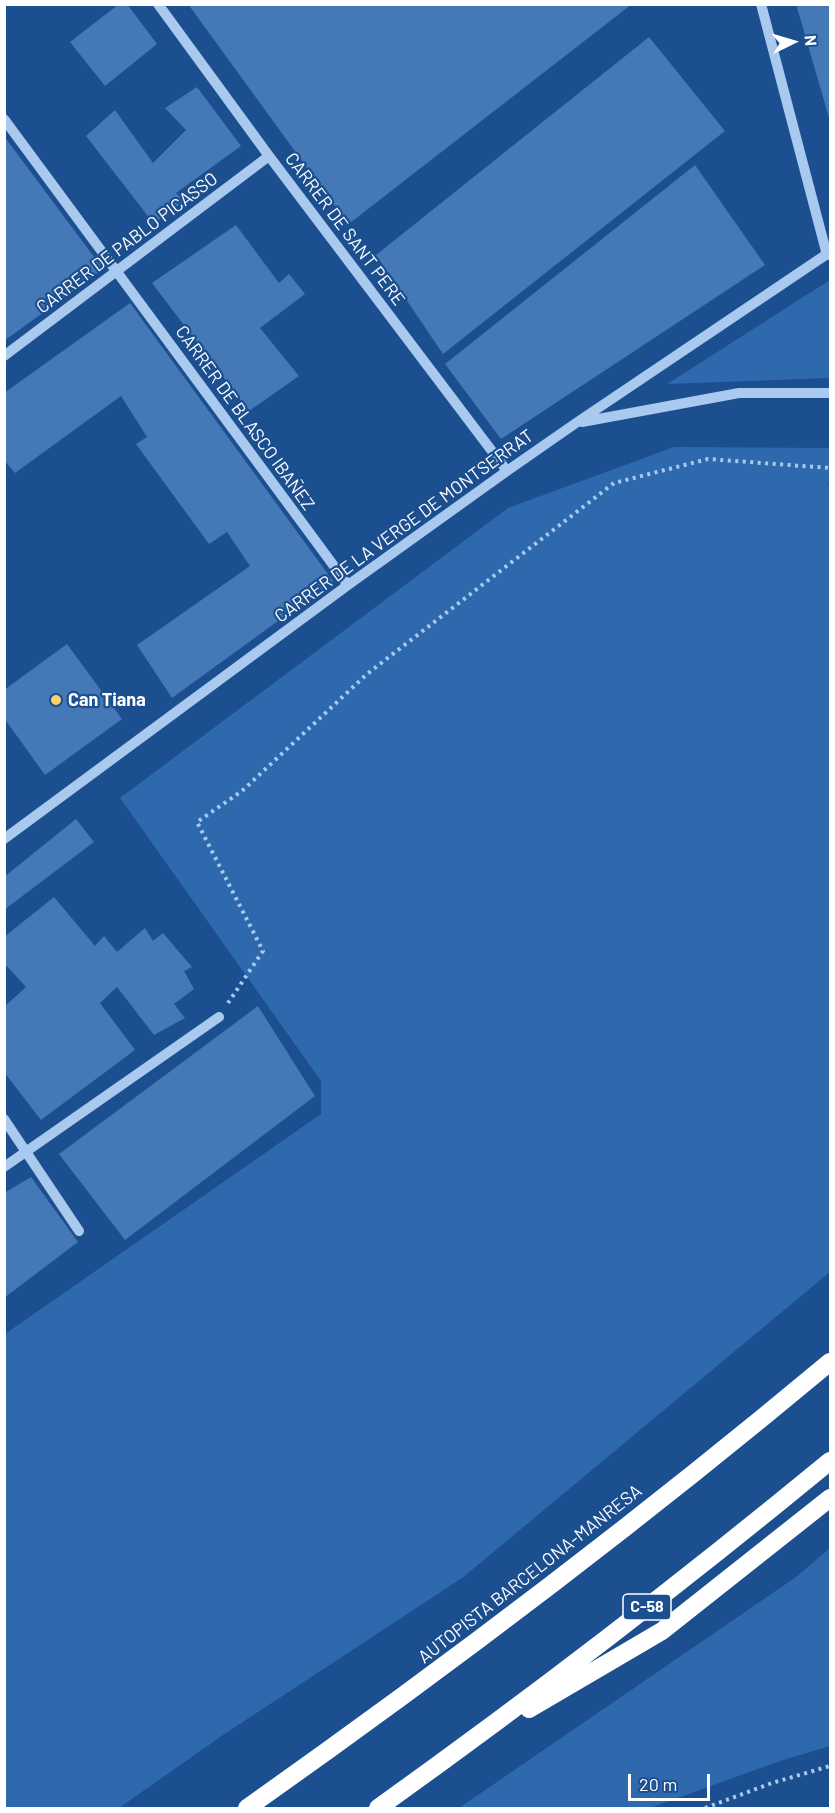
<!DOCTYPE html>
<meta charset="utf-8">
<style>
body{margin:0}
#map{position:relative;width:835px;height:1813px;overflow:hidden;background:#1b4f8f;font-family:Barlow,sans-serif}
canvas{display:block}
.frame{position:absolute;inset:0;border:6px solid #fff;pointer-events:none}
.north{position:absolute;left:763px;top:12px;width:60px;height:60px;-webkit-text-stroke:4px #1b4f8f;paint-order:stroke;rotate:85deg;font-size:16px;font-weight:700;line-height:24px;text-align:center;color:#fff}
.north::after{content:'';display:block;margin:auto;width:21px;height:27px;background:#fff;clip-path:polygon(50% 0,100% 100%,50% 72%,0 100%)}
.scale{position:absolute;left:628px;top:1774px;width:82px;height:27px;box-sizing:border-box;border:3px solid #fff;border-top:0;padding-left:8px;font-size:18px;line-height:21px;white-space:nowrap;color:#fff;-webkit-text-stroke:4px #1b4f8f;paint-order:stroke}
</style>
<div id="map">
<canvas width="835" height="1813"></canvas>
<div class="frame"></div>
<div class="north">N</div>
<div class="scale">20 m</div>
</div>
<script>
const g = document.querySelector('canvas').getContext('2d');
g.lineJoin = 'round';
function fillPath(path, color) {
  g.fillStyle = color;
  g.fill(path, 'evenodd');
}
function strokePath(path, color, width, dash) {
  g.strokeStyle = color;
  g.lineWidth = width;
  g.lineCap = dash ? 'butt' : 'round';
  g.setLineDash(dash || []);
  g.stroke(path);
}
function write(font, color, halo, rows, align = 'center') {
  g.font = font + ' Barlow,sans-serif';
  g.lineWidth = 4.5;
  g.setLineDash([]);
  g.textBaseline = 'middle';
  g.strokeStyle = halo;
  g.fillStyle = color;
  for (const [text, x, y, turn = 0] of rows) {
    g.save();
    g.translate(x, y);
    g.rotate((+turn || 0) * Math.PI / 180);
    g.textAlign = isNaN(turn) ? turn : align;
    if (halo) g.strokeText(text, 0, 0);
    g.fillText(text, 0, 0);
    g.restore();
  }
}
fillPath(new Path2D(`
 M830 280V378L667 384Z
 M674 447 830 448V478L828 485 830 486V1272L462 1578 223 1735 119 1808H5V1334L321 1114V1081L120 798 508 508Z
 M830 1548V1746L780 1761 650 1808H459L796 1577Z`), '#2e69ad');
fillPath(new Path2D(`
 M119 4H127L157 44 105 86 70 42Z
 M188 4H632L350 223 334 205Z
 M796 4H830V121Z
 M649 37 725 131 443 354 376 255Z
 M197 87 241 146 176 193 184 201 154 224 86 136 115 110 153 163 186 130 165 108Z
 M4 136 103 269 4 341Z
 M695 165 765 265 501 439 445 364Z
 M236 225 279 283 289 274 305 294 260 328 299 376 249 411 152 283Z
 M130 303 333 581 172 698 137 645 250 566 227 532 209 544 136 444 147 437 121 396 15 473 4 460V393Z
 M67 644 122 719 45 775 4 718V690Z
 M76 819 94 842 4 910V877Z
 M54 897 95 946 104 936 117 952 145 928 153 941 163 933 192 967 184 971 194 989 174 1004 185 1018 154 1035 117 987 100 1003 135 1050 41 1120 4 1072V1007L26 987 4 963V937Z
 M258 1006 315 1096 125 1240 59 1154Z
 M31 1177 78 1242 4 1298V1193Z`), '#4478b7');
strokePath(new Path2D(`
 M228 1003 263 951 197 822 242 791 367 674 614 483 708 459 830 468
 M705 1808 772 1783 830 1766`), '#a9c9ee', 4, [3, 4.5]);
strokePath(new Path2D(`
 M158 4 269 156 507 471
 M761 4 827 255
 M4 119 348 585
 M4 356 269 156
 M582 422 739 393H830
 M4 839 348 585 507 471 576 423 830 252
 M4 1119 79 1231
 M4 1167 219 1017`), '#a9c9ee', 10);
strokePath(new Path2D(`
 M529 1709 662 1631 830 1498
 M247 1808C447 1667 642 1519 830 1362
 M378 1808C532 1698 683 1582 830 1461`), '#fff', 18);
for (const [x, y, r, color] of [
 [56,700,6,"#ffd166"]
]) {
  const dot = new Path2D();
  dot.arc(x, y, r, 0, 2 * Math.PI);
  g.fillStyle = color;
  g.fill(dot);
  strokePath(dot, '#1b4f8f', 2);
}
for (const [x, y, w] of [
 [647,1607,48]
]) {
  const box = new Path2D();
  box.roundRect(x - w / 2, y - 13, w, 26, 4.5);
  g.fillStyle = '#1b4f8f';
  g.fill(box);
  strokePath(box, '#fff', 1.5);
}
write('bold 16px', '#fff', null, [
 ["C-58",647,1607]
]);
write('18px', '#fff', '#1b4f8f', [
 ["CARRER DE SANT PERE",345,229,53],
 ["CARRER DE PABLO PICASSO",127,243,-37],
 ["CARRER DE BLASCO IBAÑEZ",245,418,54],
 ["CARRER DE LA VERGE DE MONTSERRAT",404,526,-36],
 ["AUTOPISTA BARCELONA-MANRESA",530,1574,-38]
]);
write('bold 18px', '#fff', '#1b4f8f', [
 ["Can Tiana",68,700]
], 'left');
</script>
